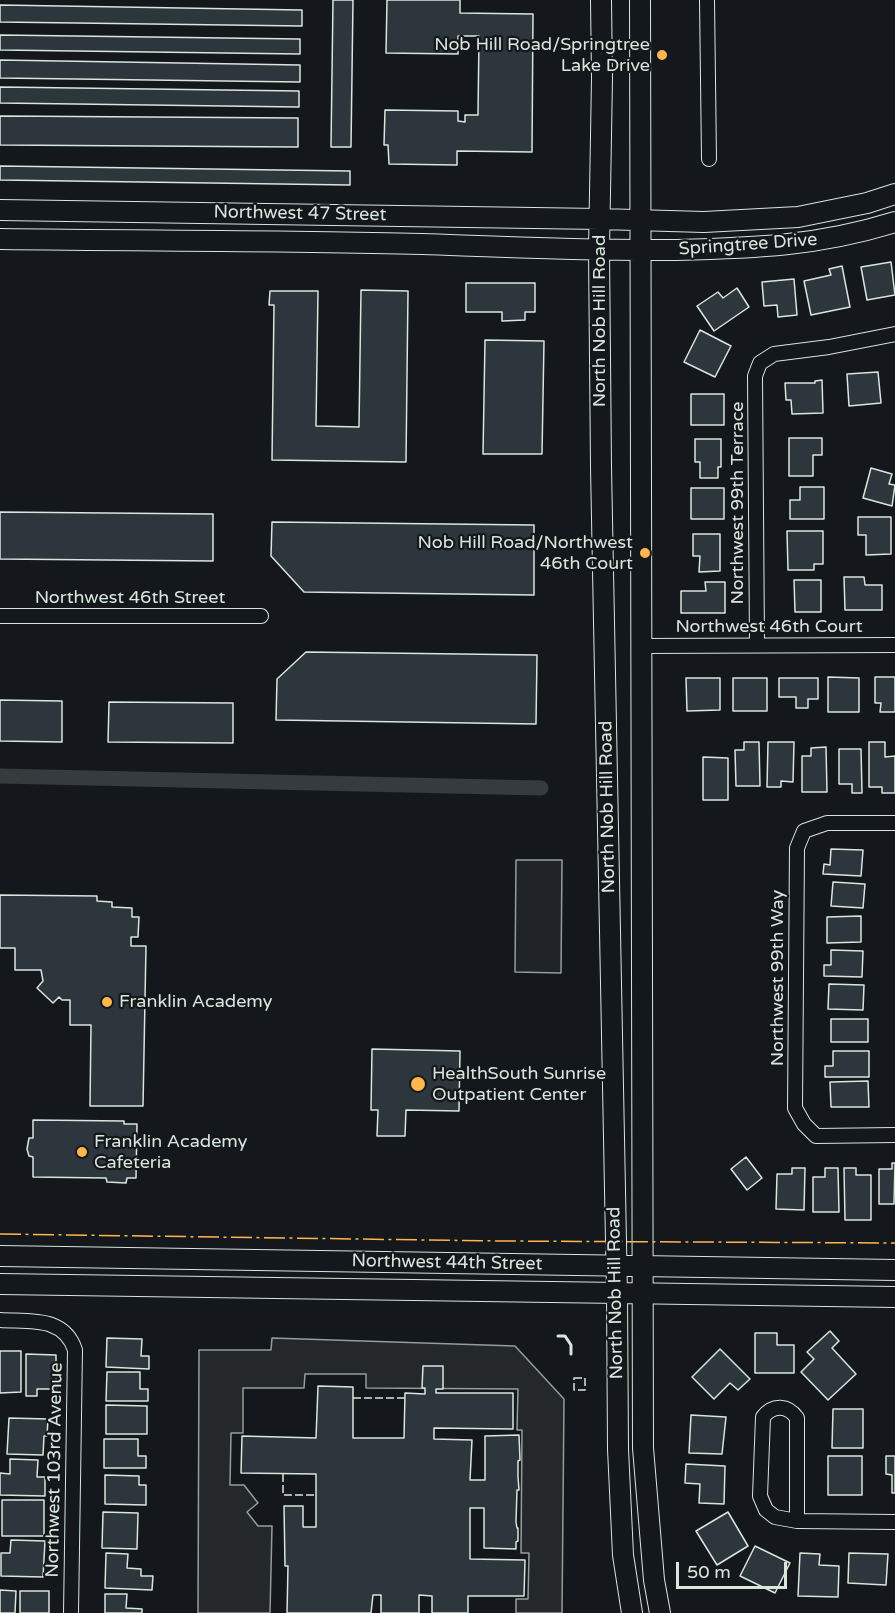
<!DOCTYPE html>
<style>
body{margin:0}
#map{position:relative;width:895px;height:1613px;overflow:hidden;background:#14181c;font-family:"Varela Round",sans-serif}
canvas{display:block}
.scale{position:absolute;left:676px;top:1562px;width:111px;height:27px;box-sizing:border-box;border:3px solid #d8e6dc;border-top:0;padding-left:8px;font-size:18px;line-height:21px;white-space:nowrap;color:#d8e6dc;-webkit-text-stroke:4px #14181c;paint-order:stroke}
</style>
<div id="map">
<canvas width="895" height="1613"></canvas>
<div class="scale">50 m</div>
</div>
<script>
const g = document.querySelector('canvas').getContext('2d');
g.lineJoin = 'round';
function fillPath(path, color) {
  g.fillStyle = color;
  g.fill(path, 'evenodd');
}
function strokePath(path, color, width, dash) {
  g.strokeStyle = color;
  g.lineWidth = width;
  g.lineCap = dash ? 'butt' : 'round';
  g.setLineDash(dash || []);
  g.stroke(path);
}
function write(font, color, halo, rows, align = 'center') {
  g.font = font + ' "Varela Round",sans-serif';
  g.lineWidth = 4.5;
  g.setLineDash([]);
  g.textBaseline = 'middle';
  g.strokeStyle = halo;
  g.fillStyle = color;
  for (const [text, x, y, turn = 0] of rows) {
    g.save();
    g.translate(x, y);
    g.rotate((+turn || 0) * Math.PI / 180);
    g.textAlign = isNaN(turn) ? turn : align;
    if (halo) g.strokeText(text, 0, 0);
    g.fillText(text, 0, 0);
    g.restore();
  }
}
const green = new Path2D(`
 M516 860H562L561 973 515 972Z`);
fillPath(green, '#202428');
strokePath(green, '#939e99', 1.5);
const parking = new Path2D(`
 M272 1338 515 1346 564 1399 562 1613H516V1599H528L529 1553H521L522 1430H517L518 1389 366 1388V1374H305L304 1388H243V1433H231L230 1485H244L258 1503 247 1512 258 1526H272L270 1613H198L199 1350H271Z`);
fillPath(parking, '#24282b');
strokePath(parking, '#939e99', 1.5);
strokePath(new Path2D(`
 M0 776 541 788`), '#363b3e', 15);
const building = new Path2D(`
 M333 0H353L351 147H331Z
 M387 0H460V13L533 14 532 152 457 151V165L389 164 388 145H384L385 110 458 111V121L465 122V115H478L479 36H458V54L386 53Z
 M0 5 302 10V26L0 22Z
 M0 35 300 39V54L0 50Z
 M0 60 300 65V82L0 78Z
 M0 87 299 91V107L0 103Z
 M0 116 298 118V147L0 145Z
 M0 166 350 171V185L0 180Z
 M891 262 895 295 867 300 861 267Z
 M842 266 850 307 811 315 804 281 831 275 829 269Z
 M794 279 797 315 778 317 777 305 764 306 762 282Z
 M466 283H535V312H525V320L502 321V312H466Z
 M737 288 749 307 714 331 697 306 718 292 723 298Z
 M361 290 408 291 406 462 272 460 274 305H269L270 291H318L316 426 359 427Z
 M700 330 731 346 715 377 684 362Z
 M485 340 544 341 542 454H483Z
 M878 372 881 403 849 406 847 374Z
 M822 380 823 413 792 414 791 400H786L785 383H815V381Z
 M691 394H724V425H691Z
 M789 438H822V455H813V476H789Z
 M695 439H721V467H718V478H700V462H695Z
 M871 468 892 474 889 484 895 485 892 506 863 498Z
 M800 487H824V519H790V500H800Z
 M691 488H724V519H691Z
 M0 512 213 514V561L0 559Z
 M858 517H891V554L866 555V535H858Z
 M272 522 534 525V595L304 592 271 556Z
 M787 531H823V564H814V570H788Z
 M693 534H720V571L699 572 700 556H693Z
 M844 577H864L865 585H882V610H845Z
 M794 580H821V612H795Z
 M705 582H725V613H681V591H706Z
 M306 652 537 655 536 724 276 720 277 679Z
 M828 677 859 678V712H828Z
 M875 677H895V712H880L881 703H875Z
 M686 678H720V710L687 711Z
 M733 678H767V711H733Z
 M779 678H818V699H808V708H796V697H779Z
 M0 700 62 701V742L0 741Z
 M109 702 233 703V743L108 742Z
 M744 742H759L760 786H736L735 750H744Z
 M768 742H794L793 782 781 781V787H767Z
 M869 742H885V757L895 756V793H882V787H869Z
 M826 747 827 792H802V756H811V748Z
 M839 749H861L862 793H852V784H839Z
 M703 757 728 758V800H703Z
 M831 849 863 850 861 876 823 874 824 864 830 865Z
 M833 882 865 884 863 908 831 906Z
 M0 895 97 896V901L112 902V907L132 908V917H139L138 937H131V946H146L143 1106H90L91 1025H70V1000H62L59 997 53 1003 37 988 43 981 41 970H15V948H0Z
 M861 916V942L827 943V917Z
 M831 950 863 951 862 977 824 976V965H831Z
 M829 984 864 985 863 1010 828 1009Z
 M831 1019H868V1042H831Z
 M372 1049 460 1051 459 1111 406 1110 405 1136H377L378 1110H371Z
 M833 1051H869V1077H825V1066H833Z
 M868 1081 869 1107H831L830 1082Z
 M33 1120 124 1121V1124H137L136 1178H127L126 1183 107 1182 106 1178 33 1177V1157L29 1156 27 1149 29 1138H33Z
 M746 1157 762 1178 747 1190 731 1169Z
 M892 1163H895L894 1204H879V1169H892Z
 M792 1168H805L804 1210 776 1209 777 1174H792Z
 M825 1168H838L839 1212H813V1177H825Z
 M844 1168H856V1175H871V1220H845Z
 M830 1331 839 1341 832 1348 856 1374 828 1400 801 1372 814 1359 807 1352Z
 M755 1333H777V1345H794V1373H755Z
 M107 1338 142 1339 141 1356H149V1369L106 1367Z
 M720 1349 750 1379 738 1390 730 1383 714 1399 692 1377Z
 M0 1351H21V1392L0 1393Z
 M26 1354 56 1355V1389H37V1396H26Z
 M423 1366H443V1389H436V1393H513V1429L434 1428V1439L472 1440 470 1480H485V1436L519 1435 520 1460 518 1461V1477L519 1490H517L516 1522 517 1528H518V1541L516 1542V1549L484 1548V1508H470V1559L525 1560 524 1596H468V1613H432V1596L419 1595V1613H381V1595H373L371 1613H287L288 1566H285L284 1506H303V1527H316V1474L241 1473 242 1436 316 1438 318 1386 353 1387V1438H404L405 1393 425 1394V1388H422Z
 M107 1372H140V1389H148V1401H106Z
 M106 1405 147 1406V1434H106Z
 M833 1409H863V1448H832Z
 M691 1415 726 1417 722 1454 689 1453Z
 M9 1418 48 1419 47 1436H44L43 1455 7 1454Z
 M104 1439H138V1456H146V1468H104Z
 M828 1456H862V1495H828Z
 M886 1456H895V1493H892V1475L886 1474Z
 M10 1459 38 1460 37 1477H45V1496L0 1495V1473L10 1474Z
 M686 1464 725 1466 724 1504 699 1503 700 1484 685 1483Z
 M105 1475 139 1476V1485H146V1505L105 1504Z
 M2 1500H44V1536H2Z
 M103 1512 138 1513 137 1549 102 1548Z
 M728 1512 748 1546 717 1565 696 1531Z
 M11 1540 45 1541 43 1577 1 1576V1553H10Z
 M755 1546 790 1563 775 1593 740 1576Z
 M106 1553 128 1554 127 1568 141 1569V1576H153L152 1590 105 1588Z
 M800 1553 820 1554 819 1565 839 1566 838 1597 798 1596Z
 M849 1553 888 1554 886 1585 848 1583Z
 M0 1590 16 1591 15 1613H0Z
 M20 1591H49V1613H20Z
 M105 1594H127L126 1608 142 1609V1613H105Z`);
fillPath(building, '#2c363c');
strokePath(building, '#d8e6dc', 1.5);
const street = new Path2D(`
 M707 0 709 159
 M0 616H261
 M757 644 755 376 760 363 774 354 829 347 895 334
 M642 646 895 645
 M895 823H827L804 831 797 848 795 1108 804 1124 816 1136 895 1135
 M0 1320C30 1322 64 1316 75 1350L71 1613
 M797 1521V1418C788 1405 773 1404 763 1417L760 1496 766 1510 775 1517 797 1521 895 1522`);
const secondary = new Path2D(`
 M601 0 602 78 599 250 601 467 617 1293 618 1449 623 1555 632 1613
 M640 0 643 1448 654 1580 660 1613
 M0 210 600 219 704 222 798 217 867 203 895 194
 M0 239C141 241 281 240 422 244 506 247 591 251 676 250 755 248 818 246 895 222
 M0 1256 895 1270
 M0 1284 895 1297`);
strokePath(street, '#d8e6dc', 16);
strokePath(secondary, '#d8e6dc', 22);
strokePath(street, '#14181c', 14);
strokePath(secondary, '#14181c', 20);
strokePath(new Path2D(`
 M574 1378H585V1390H574Z
 M353 1398H405
 M283 1474V1495H316`), '#d8e6dc', 1.5, [8, 3]);
strokePath(new Path2D(`
 M558 1336H565L571 1345V1354`), '#d8e6dc', 3);
strokePath(new Path2D(`
 M0 1234 500 1241 895 1243`), '#ffb74d', 1.5, [21, 4.5, 3, 4.5]);
for (const [x, y, r, color] of [
 [662,55,6,"#ffb74d"],
 [645,553,6,"#ffb74d"],
 [107,1002,6,"#ffb74d"],
 [418,1084,8,"#ffb74d"],
 [82,1152,6,"#ffb74d"]
]) {
  const dot = new Path2D();
  dot.arc(x, y, r, 0, 2 * Math.PI);
  g.fillStyle = color;
  g.fill(dot);
  strokePath(dot, '#14181c', 2);
}
write('18px', '#d8e6dc', '#14181c', [
 ["Nob Hill Road/Springtree",650,45,"right"],
 ["Lake Drive",650,66,"right"],
 ["Nob Hill Road/Northwest",633,543,"right"],
 ["46th Court",633,564,"right"],
 ["Franklin Academy",119,1002],
 ["HealthSouth Sunrise",432,1074],
 ["Outpatient Center",432,1095],
 ["Franklin Academy",94,1142],
 ["Cafeteria",94,1163]
], 'left');
write('18px', '#d8e6dc', '#14181c', [
 ["Northwest 47 Street",300,214,1],
 ["Springtree Drive",748,245,-4],
 ["North Nob Hill Road",600,321,-90],
 ["Northwest 99th Terrace",738,503,-90],
 ["Northwest 46th Street",130,598],
 ["Northwest 46th Court",769,627],
 ["North Nob Hill Road",608,807,-91],
 ["Northwest 99th Way",778,978,-90],
 ["Northwest 44th Street",447,1263,1],
 ["North Nob Hill Road",616,1293,-91],
 ["Northwest 103rd Avenue",55,1470,-89]
]);
</script>
